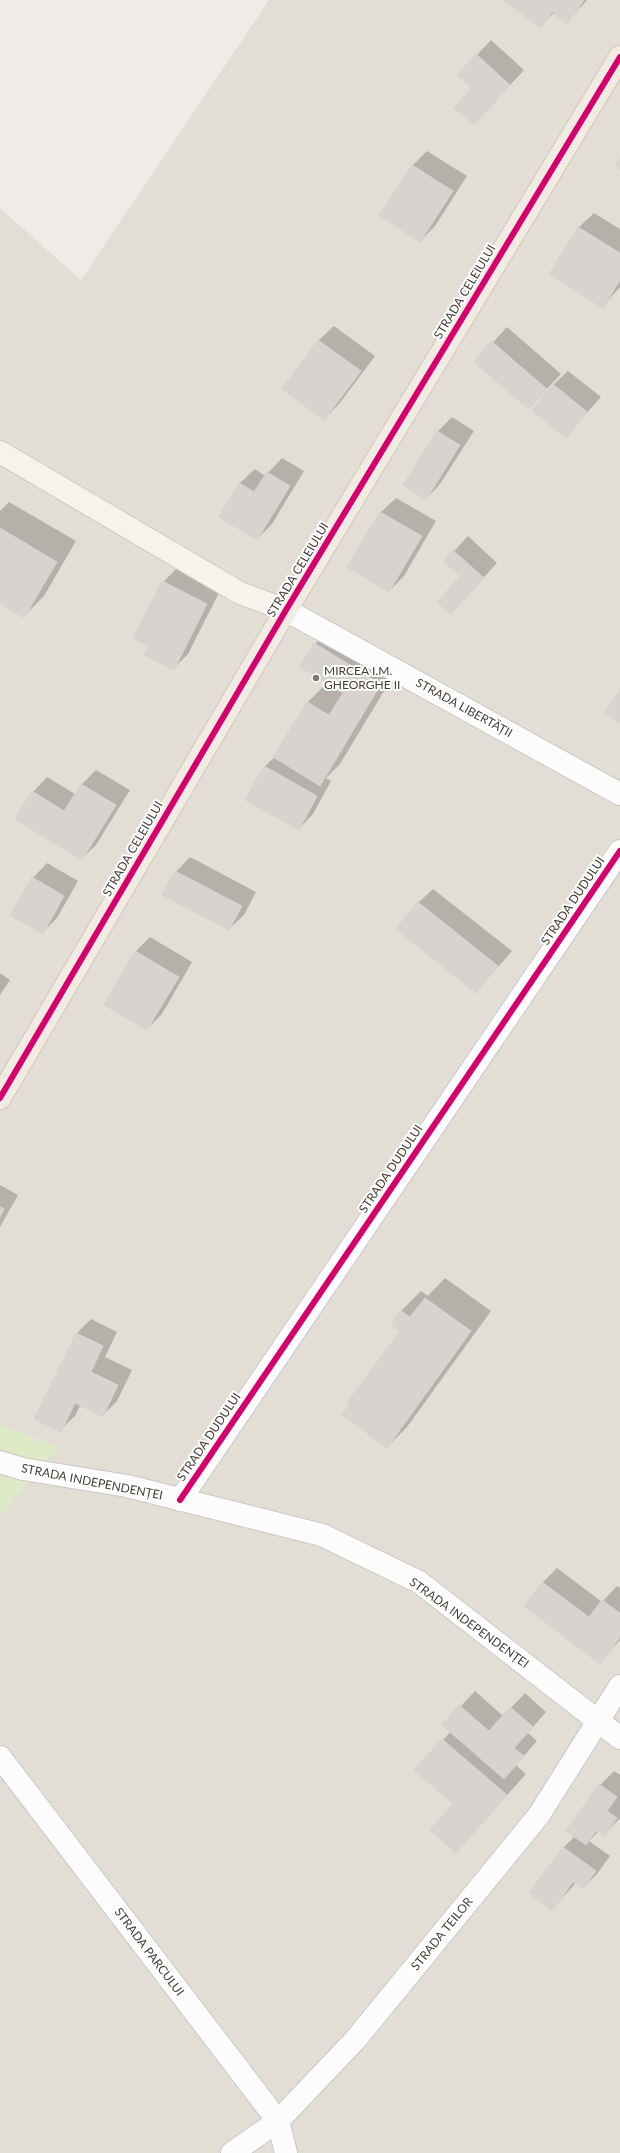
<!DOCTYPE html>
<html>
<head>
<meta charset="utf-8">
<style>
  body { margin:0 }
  canvas { display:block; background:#efece8 }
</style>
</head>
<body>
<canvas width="620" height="2153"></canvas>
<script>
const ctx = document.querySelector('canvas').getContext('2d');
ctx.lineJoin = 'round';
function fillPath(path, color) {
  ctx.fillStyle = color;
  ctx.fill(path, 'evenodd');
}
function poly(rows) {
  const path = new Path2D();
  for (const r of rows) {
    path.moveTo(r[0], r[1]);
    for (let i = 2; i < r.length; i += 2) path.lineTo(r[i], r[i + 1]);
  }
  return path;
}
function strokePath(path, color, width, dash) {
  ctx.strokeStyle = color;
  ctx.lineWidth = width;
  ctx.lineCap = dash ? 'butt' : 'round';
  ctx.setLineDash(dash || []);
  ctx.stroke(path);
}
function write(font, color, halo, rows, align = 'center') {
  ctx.font = font + ' Lato,sans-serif';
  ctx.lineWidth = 4;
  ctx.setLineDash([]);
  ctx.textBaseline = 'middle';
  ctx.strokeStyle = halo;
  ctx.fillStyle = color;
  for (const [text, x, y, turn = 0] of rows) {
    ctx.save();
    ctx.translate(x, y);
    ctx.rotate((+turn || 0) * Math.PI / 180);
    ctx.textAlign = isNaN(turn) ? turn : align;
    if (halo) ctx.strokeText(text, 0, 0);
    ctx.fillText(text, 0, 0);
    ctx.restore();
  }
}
const residential = poly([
  [269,0,620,0,620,2153,0,2153,0,208,81,280]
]);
const green = poly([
  [0,1425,59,1447,0,1516]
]);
const shadow = poly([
  [505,0,587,0,567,22,554,13,540,26],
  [491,40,524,70,488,109,473,88,459,74],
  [427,151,467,176,435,226,420,241,380,215,413,165],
  [594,213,620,229,620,287,603,306,550,274,579,227],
  [334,326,375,356,339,404,324,419,283,389,319,340],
  [507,327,561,374,543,393,475,362],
  [568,371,601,397,566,436,553,385],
  [452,417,474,431,440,484,426,499,437,432],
  [282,458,304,471,272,524,257,539,220,516,240,483,255,469,265,476],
  [396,498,436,521,404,576,389,591,349,567,381,512],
  [9,502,76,541,44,596,24,616,0,602,0,511],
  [468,536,497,563,451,613,462,576,445,561],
  [178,567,221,589,188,654,174,668,150,646,163,582],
  [335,624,401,663,340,764,326,778,331,781,313,814,299,829,264,767,275,757,308,702,328,682,315,644],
  [96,770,130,790,96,845,81,859,33,792,47,777,75,794,82,784],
  [190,857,256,892,244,915,229,929,176,872],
  [47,863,78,881,57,918,43,932,33,878],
  [433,889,512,951,476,992,418,903],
  [150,937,192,962,162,1014,147,1029,136,951],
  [0,973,10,980,0,995],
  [0,1185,18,1195,0,1227],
  [445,1278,491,1311,407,1427,387,1447,401,1330,401,1311,421,1291,428,1296],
  [91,1319,117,1332,105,1357,132,1370,117,1401,103,1415,81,1404,75,1416,60,1430,35,1418,77,1333],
  [557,1568,602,1602,617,1586,620,1588,620,1640,600,1662,525,1606,543,1582],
  [475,1691,503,1716,525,1693,546,1712,528,1733,537,1741,516,1765,526,1774,456,1852,454,1803,416,1770,451,1731,443,1725],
  [614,1771,620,1775,620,1818,604,1835,599,1831,589,1841,610,1856,597,1874,583,1888,576,1883,552,1909,530,1893,564,1847,575,1836,600,1785]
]);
const building = poly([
  [503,0,584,0,567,24,552,12,541,28,503,0],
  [476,54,510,85,474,125,454,108,472,88,457,75,476,54],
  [620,158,620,169,615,166,620,158],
  [412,165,453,191,420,242,379,215,412,165],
  [578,227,620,253,620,280,603,308,549,274,578,227],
  [318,340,361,371,324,420,282,389,318,340],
  [491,341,547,389,529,409,474,362,491,341],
  [553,384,587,412,566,438,532,410,553,384],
  [437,431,460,445,426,500,403,485,437,431],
  [267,472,290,486,257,540,219,517,239,483,254,492,267,472],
  [380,512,422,536,389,592,347,567,380,512],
  [0,528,57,562,24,618,0,603,0,528],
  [453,550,484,578,451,614,437,602,460,576,443,561,453,550],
  [162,581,207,604,174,670,144,655,149,646,133,638,162,581],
  [314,643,381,684,320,786,273,757,307,702,329,715,343,693,300,667,314,643],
  [620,689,620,723,605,713,620,689],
  [264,766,317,796,299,830,245,800,264,766],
  [81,784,116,805,82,860,15,819,32,791,64,811,81,784],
  [175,871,242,906,229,930,162,895,175,871],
  [32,877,64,896,43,934,10,915,32,877],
  [418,902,498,966,476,993,396,929,418,902],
  [135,951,179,977,147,1030,104,1005,135,951],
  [0,1207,4,1209,0,1217,0,1207],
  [425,1298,471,1331,387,1448,342,1415,350,1404,347,1403,400,1331,391,1324,400,1310,410,1317,425,1298],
  [76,1333,103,1346,91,1372,118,1385,103,1417,75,1403,61,1432,34,1419,76,1333],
  [542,1582,589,1617,602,1600,620,1613,620,1637,600,1664,524,1606,542,1582],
  [459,1705,489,1731,510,1707,533,1727,514,1748,524,1756,504,1779,442,1725,459,1705],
  [442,1739,507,1795,456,1853,430,1830,453,1804,414,1770,442,1739],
  [599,1784,617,1797,607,1811,617,1818,604,1836,596,1831,586,1845,566,1831,599,1784],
  [563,1847,596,1871,583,1889,573,1882,552,1911,529,1893,563,1847]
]);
const minor = poly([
  [286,610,620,794],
  [0,1462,23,1469,127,1486,322,1535,419,1582,620,1738],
  [180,1500,620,851],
  [0,1757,278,2121,286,2153],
  [232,2153,278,2121,356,2039,539,1815,620,1686]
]);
const secondary = poly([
  [0,452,240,593,286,610]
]);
const primary = poly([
  [0,1098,286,610,620,57]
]);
const cycleway = poly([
  [0,1098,286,610,620,57],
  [180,1500,620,851]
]);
const markers = [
  [316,678,4,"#807a74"]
];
const streetNames = [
  ["STRADA CELEIULUI",465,292,-59],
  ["STRADA CELEIULUI",298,570,-59],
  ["STRADA LIBERTĂȚII",464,708,29],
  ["STRADA CELEIULUI",133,849,-60],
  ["STRADA DUDULUI",573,901,-56],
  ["STRADA DUDULUI",391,1169,-56],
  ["STRADA DUDULUI",209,1437,-56],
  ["STRADA INDEPENDENȚEI",92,1482,11],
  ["STRADA INDEPENDENȚEI",469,1623,36],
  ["STRADA TEILOR",442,1934,-51],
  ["STRADA PARCULUI",149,1952,53]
];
const poiNames = [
  ["MIRCEA I.M.",324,671],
  ["GHEORGHE II",324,685]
];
fillPath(residential, '#e3ded5');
fillPath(green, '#dee9c8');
fillPath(shadow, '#0003');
fillPath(building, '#d7d3cf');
strokePath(building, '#d7d3ce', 1);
strokePath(minor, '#cbc8c4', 24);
strokePath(secondary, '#cec9bf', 24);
strokePath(primary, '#d1c7b6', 24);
strokePath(minor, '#fdfcfc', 22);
strokePath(secondary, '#f6f3ed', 22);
strokePath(primary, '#f0ebe3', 22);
strokePath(cycleway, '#d6006c', 6);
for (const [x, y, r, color] of markers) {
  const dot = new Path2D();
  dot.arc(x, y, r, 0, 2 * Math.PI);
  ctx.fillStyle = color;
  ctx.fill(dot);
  strokePath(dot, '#fff', 1.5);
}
write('12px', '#443d35', '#fff', streetNames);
write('12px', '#443d35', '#fff', poiNames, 'left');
</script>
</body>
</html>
